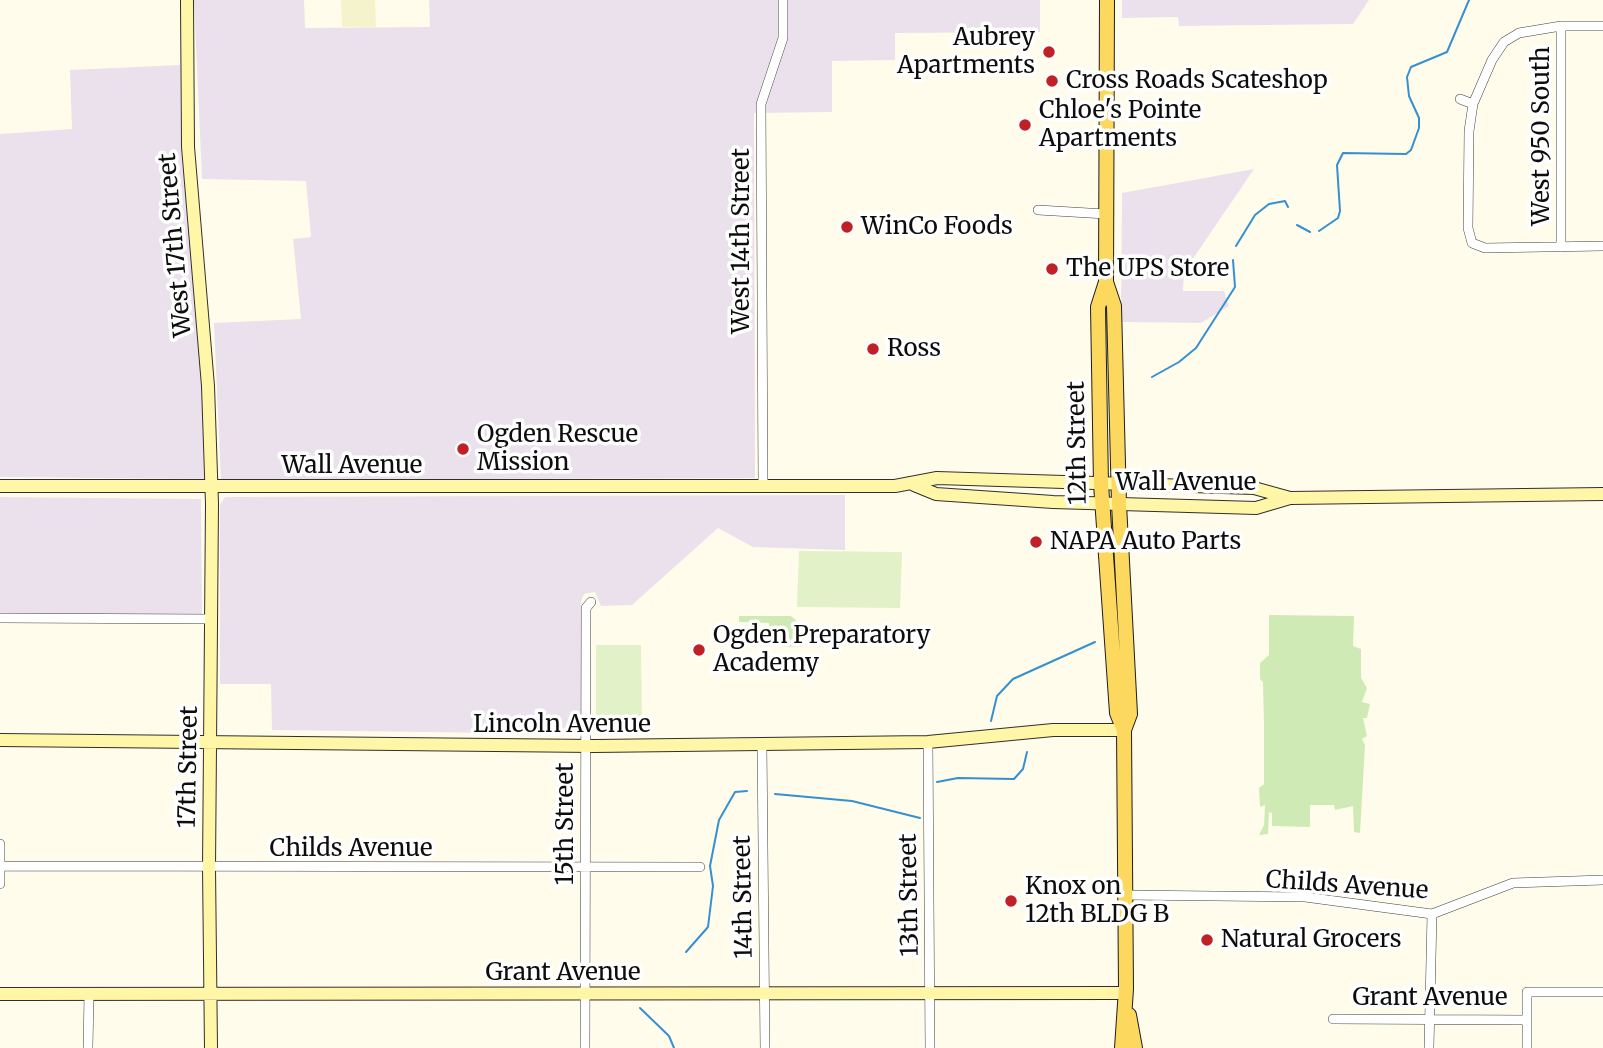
<!DOCTYPE html>
<html>
<head>
<meta charset="utf-8">
<style>
  body { margin:0 }
  canvas { display:block; background:#fffcec }
</style>
</head>
<body>
<canvas width="1603" height="1048"></canvas>
<script>
const ctx = document.querySelector('canvas').getContext('2d');
ctx.lineJoin = 'round';
function fillPath(path, color) {
  ctx.fillStyle = color;
  ctx.fill(path, 'evenodd');
}
function poly(rows) {
  const path = new Path2D();
  for (const r of rows) {
    path.moveTo(r[0], r[1]);
    for (let i = 2; i < r.length; i += 2) path.lineTo(r[i], r[i + 1]);
  }
  return path;
}
function strokePath(path, color, width, dash) {
  ctx.strokeStyle = color;
  ctx.lineWidth = width;
  ctx.lineCap = dash ? 'butt' : 'round';
  ctx.setLineDash(dash || []);
  ctx.stroke(path);
}
function write(font, color, halo, rows, align = 'center') {
  ctx.font = font + ' Merriweather,serif';
  ctx.lineWidth = 7;
  ctx.setLineDash([]);
  ctx.textBaseline = 'middle';
  ctx.strokeStyle = halo;
  ctx.fillStyle = color;
  for (const [text, x, y, turn = 0] of rows) {
    ctx.save();
    ctx.translate(x, y);
    ctx.rotate((+turn || 0) * Math.PI / 180);
    ctx.textAlign = isNaN(turn) ? turn : align;
    if (halo) ctx.strokeText(text, 0, 0);
    ctx.fillText(text, 0, 0);
    ctx.restore();
  }
}
const industrial = poly([
  [194,0,304,0,305,28,430,27,429,0,1040,0,1040,32,895,33,895,60,832,61,832,112,754,113,755,478,221,480,214,323,301,319,293,239,311,237,306,181,202,179],
  [1122,0,1369,0,1353,24,1179,26,1178,17,1122,18],
  [180,65,181,149,202,377,204,479,0,477,0,134,72,129,70,70],
  [1254,169,1184,272,1183,291,1224,291,1229,306,1201,323,1121,322,1122,193],
  [845,495,845,550,753,547,718,528,632,605,601,606,595,592,584,594,581,601,582,722,580,729,574,734,272,730,271,684,220,684,220,505,225,497],
  [0,497,201,499,202,614,0,614]
]);
const farmland = poly([
  [341,0,375,0,376,27,342,27]
]);
const green = poly([
  [1269,615,1354,616,1353,646,1361,649,1361,678,1367,688,1362,702,1370,704,1367,718,1363,718,1367,736,1362,739,1365,745,1360,833,1354,832,1353,806,1335,810,1334,805,1310,805,1310,827,1272,826,1272,813,1269,812,1268,834,1259,835,1264,825,1265,805,1260,807,1259,788,1264,784,1264,725,1263,682,1260,679,1260,663,1269,655],
  [739,616,791,616,800,624,801,647,771,646,769,623,739,622]
]);
const pitch = poly([
  [799,551,902,552,900,608,797,607],
  [596,645,641,645,642,727,596,727]
]);
const stream = poly([
  [1297,225,1310,232],
  [1319,231,1338,218,1340,211,1337,165,1343,153,1406,154,1411,150,1419,128,1419,118,1409,96,1407,77,1411,67,1447,52,1469,0],
  [1236,246,1255,215,1269,204,1285,201,1288,207],
  [1152,377,1179,362,1196,348,1235,287,1233,260],
  [991,721,997,696,1013,679,1095,642],
  [937,782,958,778,1014,779,1023,769,1027,752],
  [775,794,852,801,920,818],
  [686,952,708,927,713,886,710,866,719,820,735,792,747,791],
  [640,1008,669,1036,674,1048]
]);
const street = poly([
  [1603,26,1561,26,1519,33,1504,42,1492,60,1473,104,1469,131,1468,228,1472,243,1485,248,1603,246],
  [1460,99,1473,104],
  [1038,210,1106,214],
  [1561,247,1561,26],
  [763,485,761,104,783,38,783,0],
  [0,618,212,619],
  [928,742,930,1048],
  [762,745,765,1048],
  [0,844,0,884],
  [1,866,700,867],
  [1125,895,1305,897,1432,914,1513,883,1603,880],
  [1333,1019,1527,1020],
  [88,1048,89,994],
  [585,1048,586,608,591,602],
  [1429,1048,1432,914],
  [1527,1048,1527,992,1603,992]
]);
const secondary = poly([
  [187,0,188,147,208,386,212,504,209,868,211,1048],
  [914,485,936,494,1053,502,1256,508,1290,498,1603,494],
  [0,486,895,486,937,478,1254,488,1290,498],
  [0,740,594,746,928,742,1053,730,1124,730],
  [0,994,1126,993]
]);
const primary = poly([
  [1107,0,1106,282,1114,306,1119,504,1130,714,1124,730],
  [1106,282,1098,307,1101,484,1117,713,1124,730,1126,989,1122,1048],
  [1129,1015,1135,1048]
]);
const markers = [
  [1049,52,7,"#c02126"],
  [1052,81,7,"#c02126"],
  [1025,125,7,"#c02126"],
  [847,227,7,"#c02126"],
  [1052,269,7,"#c02126"],
  [873,349,7,"#c02126"],
  [463,449,7,"#c02126"],
  [1036,542,7,"#c02126"],
  [699,650,7,"#c02126"],
  [1011,901,7,"#c02126"],
  [1207,940,7,"#c02126"]
];
const poiNames = [
  ["Aubrey",1035,38,"right"],
  ["Apartments",1035,66,"right"],
  ["Cross Roads Scateshop",1066,81],
  ["Chloe's Pointe",1039,111],
  ["Apartments",1039,139],
  ["WinCo Foods",861,227],
  ["The UPS Store",1066,269],
  ["Ross",887,349],
  ["Ogden Rescue",477,435],
  ["Mission",477,463],
  ["NAPA Auto Parts",1050,542],
  ["Ogden Preparatory",713,636],
  ["Academy",713,664],
  ["Knox on",1025,887],
  ["12th BLDG B",1025,915],
  ["Natural Grocers",1221,940]
];
const streetNames = [
  ["West 950 South",1542,136,-90],
  ["West 14th Street",742,241,-90],
  ["West 17th Street",176,245,-95],
  ["12th Street",1078,443,-91],
  ["Wall Avenue",352,466],
  ["Wall Avenue",1186,483],
  ["Lincoln Avenue",562,725],
  ["17th Street",189,767,-89],
  ["15th Street",566,824,-90],
  ["Childs Avenue",351,849],
  ["Childs Avenue",1347,886,4],
  ["13th Street",910,895,-91],
  ["14th Street",744,897,-91],
  ["Grant Avenue",563,973],
  ["Grant Avenue",1430,998]
];
fillPath(industrial, '#ebe1ec');
fillPath(farmland, '#f5f3cc');
fillPath(green, '#d0eab5');
fillPath(pitch, '#e2f1c7');
strokePath(stream, '#3590d1', 2);
strokePath(street, '#404040', 10);
strokePath(secondary, '#2f2f2f', 14);
strokePath(primary, '#1e1e1e', 16);
strokePath(street, '#fff', 9);
strokePath(secondary, '#fff7a7', 12);
strokePath(primary, '#fcd85f', 14);
for (const [x, y, r, color] of markers) {
  const dot = new Path2D();
  dot.arc(x, y, r, 0, 2 * Math.PI);
  ctx.fillStyle = color;
  ctx.fill(dot);
  strokePath(dot, '#fff', 2.5);
}
write('24px', '#0d0d0d', '#fff', poiNames, 'left');
write('24px', '#0d0d0d', '#fff', streetNames);
</script>
</body>
</html>
